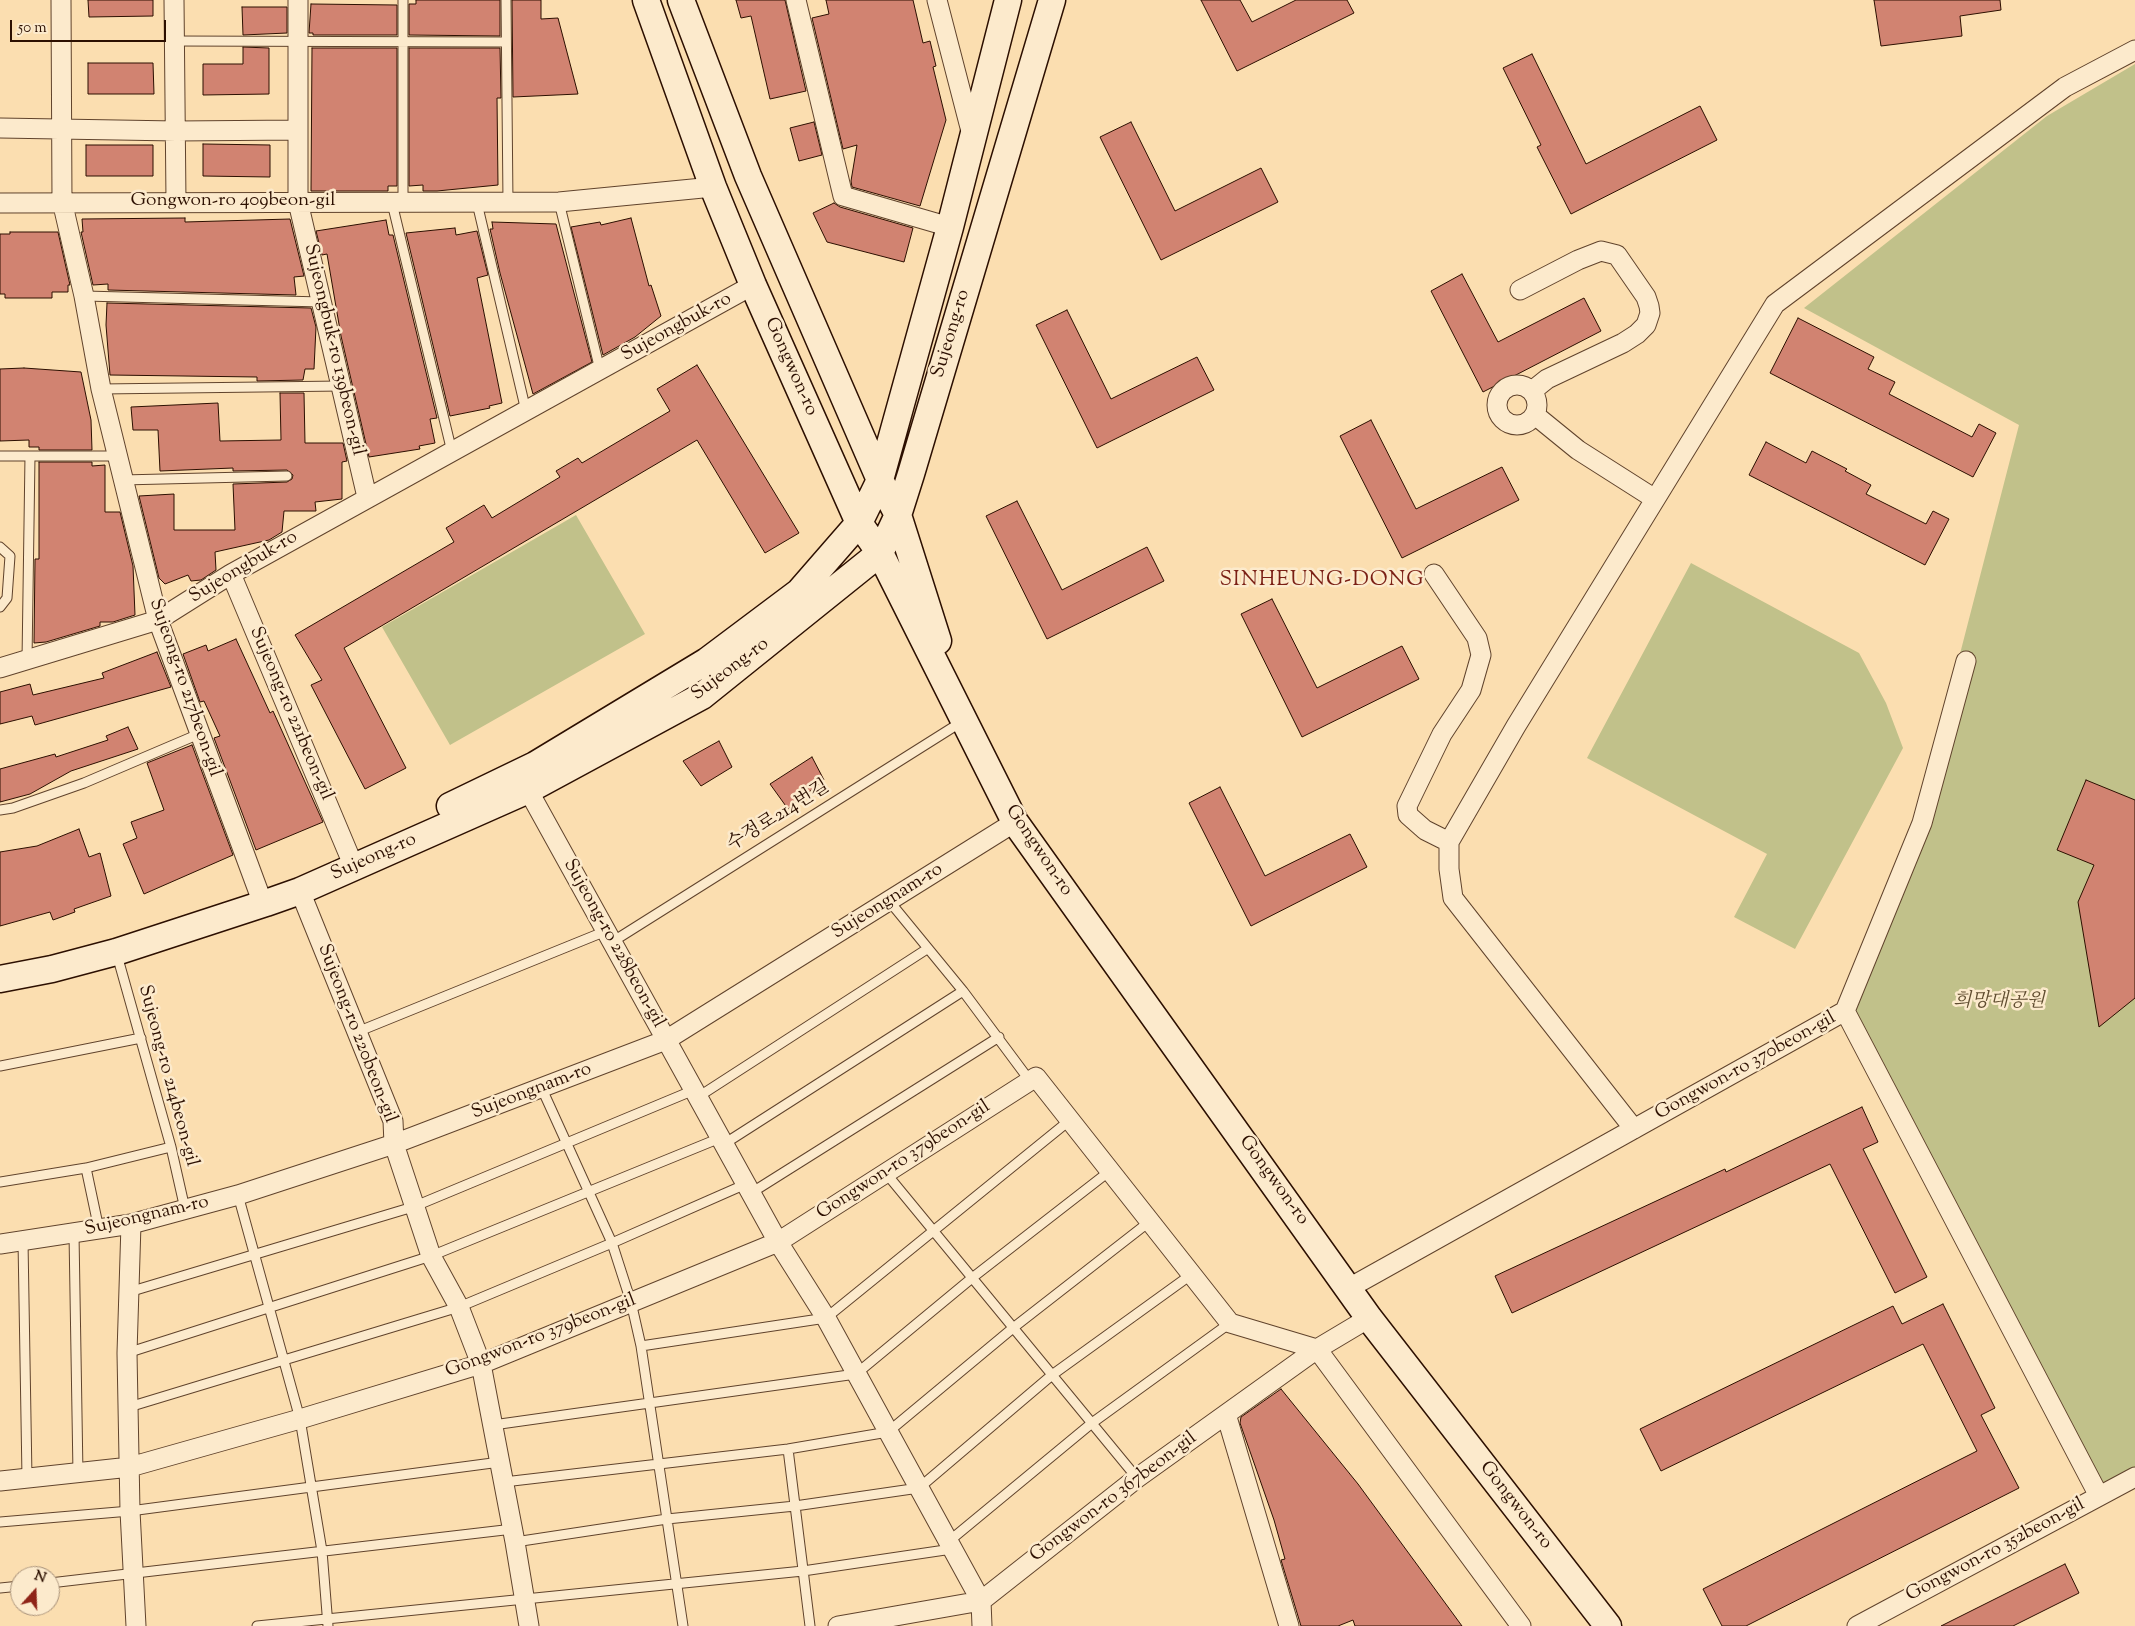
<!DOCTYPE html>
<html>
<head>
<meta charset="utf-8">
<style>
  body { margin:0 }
  #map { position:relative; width:2135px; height:1626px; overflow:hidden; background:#fbdeb0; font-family:"Sorts Mill Goudy",serif }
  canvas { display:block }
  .north { position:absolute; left:10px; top:1566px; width:50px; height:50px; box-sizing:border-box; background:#fceacc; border:1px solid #a9927a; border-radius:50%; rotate:20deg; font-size:14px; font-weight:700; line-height:20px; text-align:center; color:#2c0f00 }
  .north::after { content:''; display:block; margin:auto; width:18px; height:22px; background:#8f2418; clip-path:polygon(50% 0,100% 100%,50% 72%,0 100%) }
  .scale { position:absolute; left:10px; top:20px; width:156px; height:22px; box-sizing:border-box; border:2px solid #2c0f00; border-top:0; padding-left:6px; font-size:15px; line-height:18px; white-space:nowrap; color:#2c0f00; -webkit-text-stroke:4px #fceacc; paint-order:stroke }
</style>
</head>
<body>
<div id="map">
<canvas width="2135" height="1626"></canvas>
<div class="north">N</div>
<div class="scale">50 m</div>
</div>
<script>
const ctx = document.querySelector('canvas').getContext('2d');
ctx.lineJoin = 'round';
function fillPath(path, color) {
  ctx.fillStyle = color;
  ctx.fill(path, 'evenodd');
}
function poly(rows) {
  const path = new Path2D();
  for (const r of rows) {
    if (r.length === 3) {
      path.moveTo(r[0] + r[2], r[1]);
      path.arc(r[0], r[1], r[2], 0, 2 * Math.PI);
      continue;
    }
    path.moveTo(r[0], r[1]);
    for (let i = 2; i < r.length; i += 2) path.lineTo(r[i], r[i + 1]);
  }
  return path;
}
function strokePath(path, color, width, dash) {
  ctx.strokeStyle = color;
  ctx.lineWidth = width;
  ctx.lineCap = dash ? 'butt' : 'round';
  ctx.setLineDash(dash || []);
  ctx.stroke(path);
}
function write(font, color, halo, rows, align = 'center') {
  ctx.font = font + ' "Sorts Mill Goudy","Noto Serif KR",serif';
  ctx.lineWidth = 5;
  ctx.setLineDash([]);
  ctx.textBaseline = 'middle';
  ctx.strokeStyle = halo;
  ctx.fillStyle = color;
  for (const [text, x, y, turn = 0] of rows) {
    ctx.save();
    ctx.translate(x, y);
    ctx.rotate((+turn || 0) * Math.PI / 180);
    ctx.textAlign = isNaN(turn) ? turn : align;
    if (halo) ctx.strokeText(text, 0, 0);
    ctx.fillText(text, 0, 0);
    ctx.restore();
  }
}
const green = poly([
  [2135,64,2135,1471,2101,1488,1851,1017,1920,809,2019,425,1804,308,2047,116],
  [576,515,645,634,450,745,382,627],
  [1691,563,1859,653,1886,703,1903,748,1795,949,1734,917,1767,854,1587,758]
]);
const building = poly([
  [88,0,153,0,153,16,89,17,88,0],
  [416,0,500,0,500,36,409,35,409,4,416,4,416,0],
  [512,0,541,0,541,19,558,18,578,94,513,97,512,0],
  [736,0,785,0,806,91,770,99,751,16,741,18,736,0],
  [826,0,913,0,923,43,930,41,936,66,933,67,946,120,920,206,852,187,851,181,857,145,843,149,812,18,829,14,826,0],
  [1201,0,1240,0,1252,22,1296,0,1347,0,1354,13,1237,71,1201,0],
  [1874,0,2000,0,2001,10,1960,16,1962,36,1881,46,1874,0],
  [311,4,397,5,397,35,313,35,313,33,309,33,311,4],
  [242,7,287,7,287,33,243,35,242,7],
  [243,47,269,48,269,94,203,95,203,64,243,64,243,47],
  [312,48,397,48,397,186,388,186,388,191,311,191,312,48],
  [409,48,500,48,501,98,497,98,498,185,437,191,423,191,423,185,409,186,409,48],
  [1532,54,1586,164,1700,106,1717,140,1571,214,1537,147,1541,145,1503,68,1532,54],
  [88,63,153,63,154,94,88,94,88,63],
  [814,122,822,155,799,161,790,128,814,122],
  [1131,122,1175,211,1261,168,1278,202,1161,260,1100,137,1131,122],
  [203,144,270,145,270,177,203,176,203,144],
  [86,145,153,145,153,176,86,176,86,145],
  [834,203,840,207,913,228,904,262,827,242,813,213,834,203],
  [185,218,185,222,290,219,304,276,294,277,296,295,108,290,108,284,93,285,81,232,83,232,82,219,185,218],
  [631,218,649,286,651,285,661,316,635,337,603,355,571,227,600,222,601,225,631,218],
  [386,220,389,235,393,235,437,418,430,419,435,443,419,446,420,449,369,457,341,336,327,254,322,255,316,231,386,220],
  [492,222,556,224,592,362,533,394,500,273,490,229,493,229,492,222],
  [455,228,456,235,477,231,488,275,477,278,502,403,489,406,490,408,450,416,406,233,455,228],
  [10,232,58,232,70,285,68,285,68,292,52,292,52,298,5,298,5,294,0,294,0,234,10,234,10,232],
  [1462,274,1498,342,1584,298,1601,331,1483,392,1431,291,1462,274],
  [107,303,311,308,316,327,314,369,305,369,303,380,257,381,257,377,110,375,106,325,107,303],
  [1067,310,1111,399,1197,357,1214,390,1097,448,1036,325,1067,310],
  [1798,318,1874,357,1868,369,1895,382,1889,394,1972,437,1979,424,1996,433,1973,477,1770,373,1798,318],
  [697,365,799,533,765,553,697,440,344,648,406,768,365,789,311,685,322,680,295,635,454,542,446,528,484,505,492,518,560,477,556,471,578,458,582,463,670,411,657,389,697,365],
  [24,368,81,372,91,420,92,450,39,450,39,447,29,447,29,440,0,441,0,369,24,368],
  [280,393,304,393,305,443,343,443,347,461,342,462,342,499,315,502,316,511,284,511,282,532,269,540,215,552,216,570,201,580,191,581,188,575,165,584,159,578,139,496,174,494,174,530,235,530,233,484,287,482,292,479,293,475,287,470,233,471,233,468,160,471,158,430,133,430,131,407,218,403,220,441,281,440,280,393],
  [1371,420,1416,509,1502,467,1519,500,1402,558,1340,436,1371,420],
  [1766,442,1806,463,1812,451,1847,469,1845,471,1871,485,1866,494,1926,524,1933,511,1949,519,1925,565,1749,475,1766,442],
  [39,462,92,462,92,466,105,465,105,512,120,512,133,566,135,615,113,622,100,622,100,626,46,642,34,643,35,559,39,559,39,462],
  [1017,501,1062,590,1147,547,1164,581,1047,639,986,516,1017,501],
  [1272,599,1317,688,1402,646,1419,679,1302,737,1241,614,1272,599],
  [236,639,270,713,273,711,323,822,256,850,214,738,220,736,204,701,200,702,183,654,206,645,208,651,236,639],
  [157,652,171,687,35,725,32,716,0,724,0,692,30,684,33,695,104,678,102,673,157,652],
  [128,727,138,749,71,771,30,794,0,802,0,769,55,754,56,757,108,740,106,736,128,727],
  [719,741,732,767,701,786,683,761,719,741],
  [192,745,233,855,144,894,123,844,137,838,131,822,164,810,147,763,192,745],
  [812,757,824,780,788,809,770,784,812,757],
  [2086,780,2135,800,2135,998,2099,1027,2078,902,2094,865,2057,850,2086,780],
  [1220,787,1265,876,1350,834,1367,867,1251,926,1189,803,1220,787],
  [79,829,89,857,100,853,111,896,74,909,75,912,53,920,50,912,0,926,0,852,37,846,79,829],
  [1862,1107,1878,1142,1863,1149,1927,1277,1895,1293,1830,1164,1512,1313,1495,1276,1725,1169,1726,1172,1862,1107],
  [1943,1304,1995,1408,1981,1415,2019,1488,1746,1626,1722,1626,1703,1589,1977,1451,1923,1344,1661,1471,1640,1429,1893,1306,1902,1324,1943,1304],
  [1281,1389,1358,1484,1462,1626,1355,1626,1353,1620,1338,1626,1301,1626,1281,1560,1285,1559,1274,1520,1240,1423,1241,1417,1281,1389],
  [2065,1564,2079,1593,2013,1626,1941,1626,2065,1564]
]);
const lane = poly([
  [506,0,508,202],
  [174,41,506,42],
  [559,202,600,370],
  [392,203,452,452],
  [403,203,403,0],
  [477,203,526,411],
  [84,296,322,302],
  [101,389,342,386],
  [0,456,116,456],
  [122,480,287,476],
  [0,547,10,556,7,598,0,607],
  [27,660,30,456],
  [0,810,13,808,84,783,199,734],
  [890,902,963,991,1030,1081],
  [612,942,963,721],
  [117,955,171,1147,185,1209],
  [357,1032,606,931],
  [0,1066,141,1038],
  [542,1089,612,1243,631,1302,641,1346,683,1626],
  [698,1097,927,949],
  [724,1144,963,991],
  [86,1168,97,1220,95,1230],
  [885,1172,1137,1478],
  [0,1182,86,1168,171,1147],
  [751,1193,999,1037],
  [238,1195,300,1419,322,1551,328,1626],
  [74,1234,78,1474],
  [23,1241,27,1478],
  [129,1292,413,1207,694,1090],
  [641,1346,826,1318,1070,1120],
  [127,1353,431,1256,720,1138],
  [129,1407,459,1307,612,1243,746,1184],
  [493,1425,856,1374,972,1278,1111,1170],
  [788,1449,810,1626],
  [504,1482,788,1449,888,1432,1013,1328,1149,1222],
  [0,1522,130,1511,500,1462],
  [515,1542,667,1519,795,1506,919,1488,1052,1375,1192,1274],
  [948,1542,1092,1423,1230,1323],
  [50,1583,513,1529],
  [0,1588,20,1586],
  [257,1626,803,1571,952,1549]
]);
const street = poly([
  [61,0,62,201,84,296,101,389,158,620,259,893],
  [174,0,176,201],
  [298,0,298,202,367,497],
  [796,0,843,196,950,227],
  [937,0,972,135],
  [0,128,176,131,298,130],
  [0,203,559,202,713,187],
  [1520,290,1578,260,1601,251,1617,255,1646,297,1649,306,1650,313,1646,325,1637,334,1623,343,1547,379,1532,391],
  [1517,405,20],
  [1535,415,1578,450,1655,499],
  [231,574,349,855],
  [1434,574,1477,638,1481,655,1471,690,1442,734,1407,806,1408,815,1425,830,1449,842],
  [0,668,158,620,231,574,753,285],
  [528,790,778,1242,826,1318,981,1601,982,1626],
  [300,891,393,1121,394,1144,431,1256,459,1307,481,1364,515,1542,529,1626],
  [1845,1011,2099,1496],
  [1634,1129,1453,898,1449,869,1449,842,1516,726,1775,304,2065,87,2135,50],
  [131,1224,127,1353,130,1511,136,1626],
  [0,1244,131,1224,238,1195,394,1144,666,1040,1015,822],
  [1349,1288,1845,1011,1922,823,1966,661],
  [1226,1414,1289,1626],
  [0,1481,130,1467,300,1419,481,1364,778,1242,1036,1077,1230,1323,1317,1349,1521,1626],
  [838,1626,981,1601,1137,1478,1317,1349,1369,1318],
  [1857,1626,2135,1477]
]);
const secondary = poly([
  [646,0,713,187,753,285,859,523,880,553,1015,822,1369,1318,1608,1626],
  [681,0,748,176,880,480,898,515,938,641],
  [450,806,535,765,707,661,799,592,859,523,880,480,950,227,1008,0],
  [0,979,52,969,116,952,266,903,300,891,528,790,702,696,880,553,898,515,911,474,1052,0]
]);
const streetNames = [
  ["Gongwon-ro 409beon-gil",233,202],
  ["Sujeongbuk-ro",677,328,-29],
  ["Sujeong-ro",952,334,-73],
  ["Sujeongbuk-ro 139beon-gil",333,350,77],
  ["Gongwon-ro",790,367,66],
  ["Sujeongbuk-ro",244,568,-31],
  ["Sujeong-ro",731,670,-37],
  ["Sujeong-ro 217beon-gil",184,688,71],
  ["Sujeong-ro 221beon-gil",290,714,67],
  ["수정로214번길",779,817,-32],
  ["Gongwon-ro",1038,851,56],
  ["Sujeong-ro",374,858,-24],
  ["Sujeongnam-ro",888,902,-32],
  ["Sujeong-ro 228beon-gil",613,944,61],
  ["Sujeong-ro 220beon-gil",356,1034,69],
  ["Gongwon-ro 370beon-gil",1746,1067,-29],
  ["Sujeong-ro 214beon-gil",167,1076,75],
  ["Sujeongnam-ro",532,1092,-21],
  ["Gongwon-ro 379beon-gil",904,1161,-33],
  ["Gongwon-ro",1273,1181,54],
  ["Sujeongnam-ro",147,1217,-13],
  ["Gongwon-ro 379beon-gil",541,1337,-21],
  ["Gongwon-ro 367beon-gil",1114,1498,-37],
  ["Gongwon-ro",1515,1506,52],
  ["Gongwon-ro 352beon-gil",1996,1551,-28]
];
const parkNames = [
  ["희망대공원",1999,1003]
];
const quarterNames = [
  ["SINHEUNG-DONG",1322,581]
];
fillPath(green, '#c1c18a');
fillPath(building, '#d18371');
strokePath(building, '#2c0f00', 1);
strokePath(lane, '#60432c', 11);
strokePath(street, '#60432c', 21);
strokePath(secondary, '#2c0f00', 29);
strokePath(lane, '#fceacc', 9);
strokePath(street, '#fceacc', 19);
strokePath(secondary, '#fceacc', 26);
write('19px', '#2c0f00', '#fceacc', streetNames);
write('italic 19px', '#604d30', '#fceacc', parkNames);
ctx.letterSpacing = '1px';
write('21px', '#7a1f14', '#fceacc', quarterNames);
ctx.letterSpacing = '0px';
</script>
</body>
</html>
